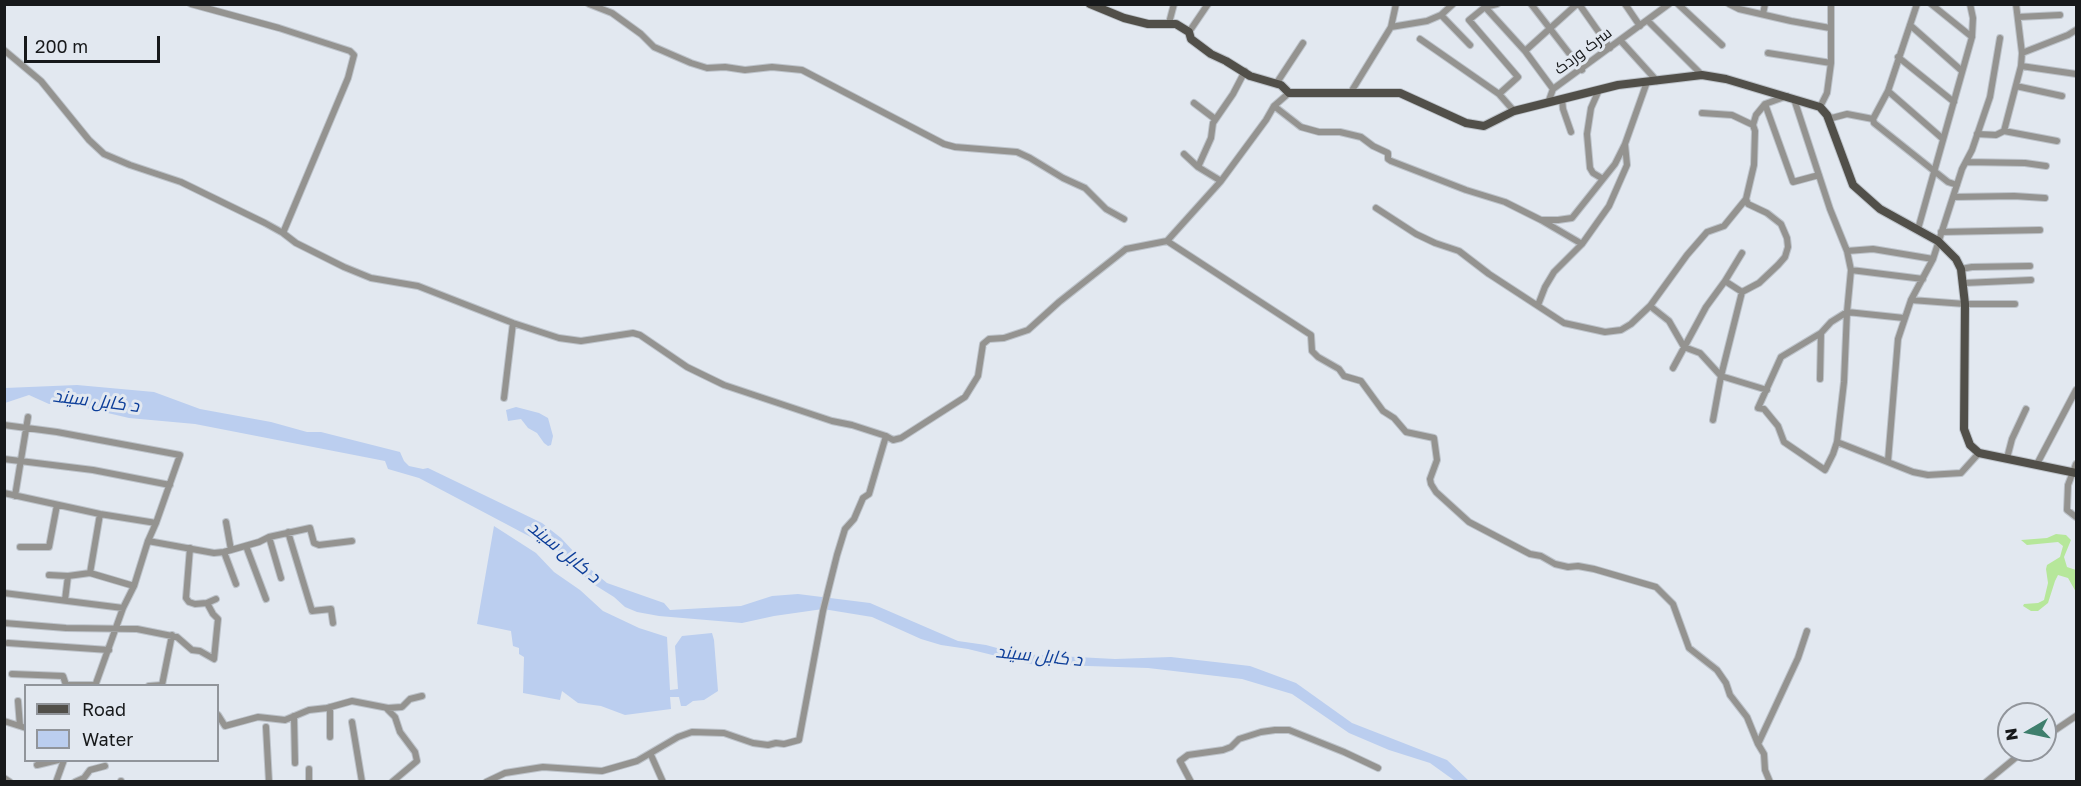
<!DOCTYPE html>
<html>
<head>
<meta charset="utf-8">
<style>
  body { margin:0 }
  #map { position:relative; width:2081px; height:786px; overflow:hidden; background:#e2e8f0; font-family:"Golos Text",sans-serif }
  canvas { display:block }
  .frame { position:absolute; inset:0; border:6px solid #17191b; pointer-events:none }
  .legend { position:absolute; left:24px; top:684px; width:195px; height:78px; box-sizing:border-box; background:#e2e8f0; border:2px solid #91959b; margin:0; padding:8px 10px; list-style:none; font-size:18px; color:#17191b }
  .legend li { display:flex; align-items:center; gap:12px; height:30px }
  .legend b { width:30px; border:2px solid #91959b }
  .north { position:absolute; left:1997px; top:702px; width:60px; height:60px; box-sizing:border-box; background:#e2e8f0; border:2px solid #91959b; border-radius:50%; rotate:261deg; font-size:16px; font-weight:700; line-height:24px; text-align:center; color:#17191b }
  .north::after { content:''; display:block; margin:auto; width:21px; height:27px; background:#3f7f6d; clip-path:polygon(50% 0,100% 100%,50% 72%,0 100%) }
  .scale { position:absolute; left:24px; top:36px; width:136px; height:27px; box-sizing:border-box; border:3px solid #17191b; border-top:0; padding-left:8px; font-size:18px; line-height:21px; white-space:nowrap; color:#17191b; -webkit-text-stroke:4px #e2e8f0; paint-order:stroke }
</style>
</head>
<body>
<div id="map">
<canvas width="2081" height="786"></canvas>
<div class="frame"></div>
<ul class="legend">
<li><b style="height:8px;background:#514f49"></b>Road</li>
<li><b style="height:16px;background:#bbceef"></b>Water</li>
</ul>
<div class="north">N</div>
<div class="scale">200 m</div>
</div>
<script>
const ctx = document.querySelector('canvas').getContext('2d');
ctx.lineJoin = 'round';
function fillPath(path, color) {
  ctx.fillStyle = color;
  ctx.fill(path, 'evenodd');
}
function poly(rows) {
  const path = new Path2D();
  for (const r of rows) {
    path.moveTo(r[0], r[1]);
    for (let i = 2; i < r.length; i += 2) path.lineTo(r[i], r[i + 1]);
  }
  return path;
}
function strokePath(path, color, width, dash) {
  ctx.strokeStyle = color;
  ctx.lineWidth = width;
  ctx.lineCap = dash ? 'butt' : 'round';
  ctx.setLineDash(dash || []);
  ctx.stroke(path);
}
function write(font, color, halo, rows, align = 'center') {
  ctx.font = font + ' "Golos Text",Cairo,sans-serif';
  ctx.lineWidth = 6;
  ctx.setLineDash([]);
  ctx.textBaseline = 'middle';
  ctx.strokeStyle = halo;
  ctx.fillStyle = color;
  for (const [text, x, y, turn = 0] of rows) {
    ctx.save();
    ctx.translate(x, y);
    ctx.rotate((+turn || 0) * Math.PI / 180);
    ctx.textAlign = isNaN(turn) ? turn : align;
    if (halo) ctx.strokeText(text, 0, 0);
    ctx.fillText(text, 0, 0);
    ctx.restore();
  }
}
const green = poly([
  [2056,534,2066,535,2071,540,2064,557,2067,567,2076,570,2076,592,2068,578,2058,575,2055,581,2048,603,2038,611,2031,611,2023,606,2024,604,2038,603,2044,600,2048,583,2046,569,2047,565,2060,557,2063,546,2058,542,2027,545,2021,540,2047,538]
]);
const water = poly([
  [77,385,154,392,200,409,271,422,307,432,321,432,400,452,404,461,409,466,423,469,428,468,542,523,561,538,589,568,607,583,664,603,670,610,741,606,772,596,798,594,870,603,958,641,986,645,1019,654,1115,659,1171,657,1250,666,1296,683,1352,723,1447,760,1469,781,1455,781,1430,763,1389,750,1349,733,1292,694,1242,679,1148,668,1029,664,968,649,941,645,921,639,872,617,823,609,774,616,742,623,659,616,637,612,625,607,614,597,590,582,561,553,549,544,542,543,419,478,388,469,385,461,195,424,129,418,65,403,49,404,29,395,5,403,5,388],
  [516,407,539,413,548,418,553,436,551,445,548,446,544,443,537,433,528,428,521,419,508,421,506,410],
  [494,526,536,553,554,572,580,590,603,611,639,628,667,637,670,690,678,689,675,646,682,636,712,633,714,640,718,691,704,700,693,701,686,706,681,706,679,697,670,697,671,709,625,715,601,706,578,703,562,691,560,700,523,693,524,657,519,654,519,648,513,646,511,631,477,624]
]);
const minor = poly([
  [191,4,279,28,350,51,354,55,348,78,283,233],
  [589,4,612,13,641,34,654,47,691,63,707,68,725,67,745,70,772,67,802,70,944,144,955,147,1017,152,1030,158,1063,178,1085,188,1106,209,1124,219],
  [1497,4,1485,7,1469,20,1518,77,1499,94],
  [1531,4,1582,70],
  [1579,4,1610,48],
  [1625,4,1640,26],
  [1678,4,1722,45],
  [1729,4,1739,9,1791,21,1830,28],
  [1917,4,1888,91,1873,119,1874,123,1948,182,1957,185],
  [1931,4,1972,37],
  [1485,7,1525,51,1553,89],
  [1763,14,1765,4],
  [1441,15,1470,45],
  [2018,17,2060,15],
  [1648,21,1702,75],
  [1169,23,1174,4],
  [1910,25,1962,71],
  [1391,27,1396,4],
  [1189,32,1208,4],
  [1420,39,1499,94,1514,111],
  [1620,40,1657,81],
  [4,50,41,81,89,140,104,154,130,165,181,182,265,223,283,233,296,243,344,267,371,278,418,286,513,323,559,338,581,341,633,333,640,335,687,367,724,385,832,421,852,425,886,436,893,440,901,438,965,397,978,376,983,344,989,339,1004,338,1028,330,1059,302,1126,249,1167,241,1221,181,1266,120,1274,106,1289,93],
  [1525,51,1577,4],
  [1768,53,1831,63],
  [2022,53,2068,35,2076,30],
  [1898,57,1954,102],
  [2021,66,2076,74],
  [1276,84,1303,43],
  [2016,86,2062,96],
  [1599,90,1591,108,1587,134,1590,168,1593,173,1603,179],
  [1888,91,1943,139],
  [1351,92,1391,27,1427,21,1441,15,1453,4],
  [1562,99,1563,109,1571,132],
  [1794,99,1830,209,1847,251,1851,270,1847,312,1844,382,1837,442,1833,454,1825,470,1784,442,1778,426,1764,409,1758,408,1781,357,1821,333,1831,322,1847,312,1904,318],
  [1194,103,1215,119],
  [1548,103,1553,89,1669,4],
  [1765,104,1793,182,1819,175],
  [1274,106,1301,127,1319,132,1340,132,1361,137,1373,146,1388,153,1388,159,1391,161,1466,190,1505,202,1541,220,1582,244],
  [1820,107,1827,93,1831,63,1831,4],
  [1702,113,1732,115,1753,125],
  [1827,115,1832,118,1847,114,1873,119],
  [2004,131,2057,141],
  [1977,134,1996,135,2004,131,2021,66,2022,53,2016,4],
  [1184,154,1198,167,1221,181],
  [1966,162,2025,163,2046,166],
  [1198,167,1211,138,1213,123,1233,94,1245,71],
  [1953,197,2014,196,2045,198],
  [1376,208,1416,234,1435,243,1459,251,1489,274,1564,323,1605,332,1621,330,1631,324,1650,306,1687,255,1707,232,1724,226,1746,199],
  [1542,220,1558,220,1572,218,1615,164,1625,144],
  [1918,229,1972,37,1973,18,1970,4],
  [1941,232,2040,230],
  [1167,241,1311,335,1312,351,1318,357,1339,369,1344,376,1361,381,1383,411,1394,418,1406,432,1434,438,1437,460,1430,479,1431,484,1436,492,1469,522,1530,554,1541,556,1555,564,1568,567,1578,566,1594,569,1656,587,1673,604,1689,648,1717,670,1726,683,1730,695,1747,717,1758,744],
  [1847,251,1873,249,1933,259],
  [1742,253,1725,281,1742,292,1759,283,1778,265,1785,257,1788,247,1787,238,1781,224,1767,213,1748,204,1746,199,1754,165,1755,131,1753,125,1756,115,1765,104,1787,96],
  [1961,269,1972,267,2030,266],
  [1851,270,1923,279],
  [1964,283,2031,280],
  [1911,300,1965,304,2015,304],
  [1538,305,1545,287,1554,272,1582,244,1609,206,1627,165,1625,144,1647,82],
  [1650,306,1669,321,1684,347,1700,353,1721,376,1767,390],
  [1673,368,1706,307,1725,281],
  [1820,379,1821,333],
  [504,398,513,323],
  [1713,420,1721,376,1742,292],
  [4,425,57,432,180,455,156,523,148,541,134,586,123,608,95,686],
  [1837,442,1913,472,1928,475,1961,473,1979,453],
  [2007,458,2012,439,2026,409],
  [4,459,93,470,170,485],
  [1888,461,1898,339,1911,300,1933,259,1962,169,1972,150,1990,97,2000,38],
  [2037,464,2076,390],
  [2076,464,2068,485,2067,510,2076,517],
  [4,493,100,514,156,523],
  [15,496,28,417],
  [226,522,231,550],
  [288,532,312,611,331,609,333,623],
  [269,537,281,578],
  [148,541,214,553,224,552,259,542,269,537,310,528,314,543,319,545,352,541],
  [246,546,266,599],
  [20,547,49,547,57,505],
  [190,548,186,598,189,602,195,604,207,603,216,599],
  [224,552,236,584],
  [90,573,100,514],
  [49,575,68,576,90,573,134,586],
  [4,593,123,608],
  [65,600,68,576],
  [4,623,66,628,137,629,177,637,192,650,200,651,214,659,218,619,213,614,207,603],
  [8,643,109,650],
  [12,674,63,676,66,685,95,685],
  [149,686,162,685,172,635],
  [18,701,20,726],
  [386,708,395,717,400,732,415,752,417,761,392,782],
  [218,715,225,726,258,717,285,720,309,710,327,708,352,701,388,708,402,707,410,699,422,696],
  [294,716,295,763],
  [4,721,26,728],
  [352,722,362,782],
  [266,727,269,782],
  [330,737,330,707],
  [2045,737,2076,716],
  [651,755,663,782],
  [37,765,58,760],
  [309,769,309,782],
  [4,778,10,782],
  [56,782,64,760],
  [75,782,84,778,90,770,105,766],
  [121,782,121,781],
  [486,782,505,773,543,767,602,771,637,761,678,737,692,732,724,733,753,743,768,745,776,743,784,744,799,740,823,611,837,555,845,529,854,519,863,498,869,494,886,436],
  [1191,782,1180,761,1188,755,1223,750,1231,747,1239,739,1261,732,1275,730,1289,730,1344,752,1378,768],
  [1770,782,1765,770,1764,754,1758,744,1798,658,1807,631],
  [1986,782,2025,750]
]);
const major = poly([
  [1090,4,1124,18,1148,24,1176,24,1189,32,1191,39,1211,54,1226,61,1250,76,1281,85,1289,93,1400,93,1466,123,1484,126,1514,111,1618,85,1702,75,1726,79,1820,107,1827,115,1853,185,1880,209,1938,241,1956,259,1961,269,1965,304,1964,429,1970,445,1979,453,2076,473]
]);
const streetNames = [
  ["سرک وردک",1583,51,-37]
];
const waterNames = [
  ["د کابل سيند",96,401,7],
  ["د کابل سيند",564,552,39],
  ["د کابل سيند",1039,656,6]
];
fillPath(green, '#b6e79a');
fillPath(water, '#bbceef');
strokePath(minor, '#bdc3ca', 8);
strokePath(major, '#bdc3ca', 10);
strokePath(minor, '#949390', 6);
strokePath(major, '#514f49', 8);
write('16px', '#17191b', '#e2e8f0', streetNames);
write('italic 18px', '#0d3e99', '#e2e8f0', waterNames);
</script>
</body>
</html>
